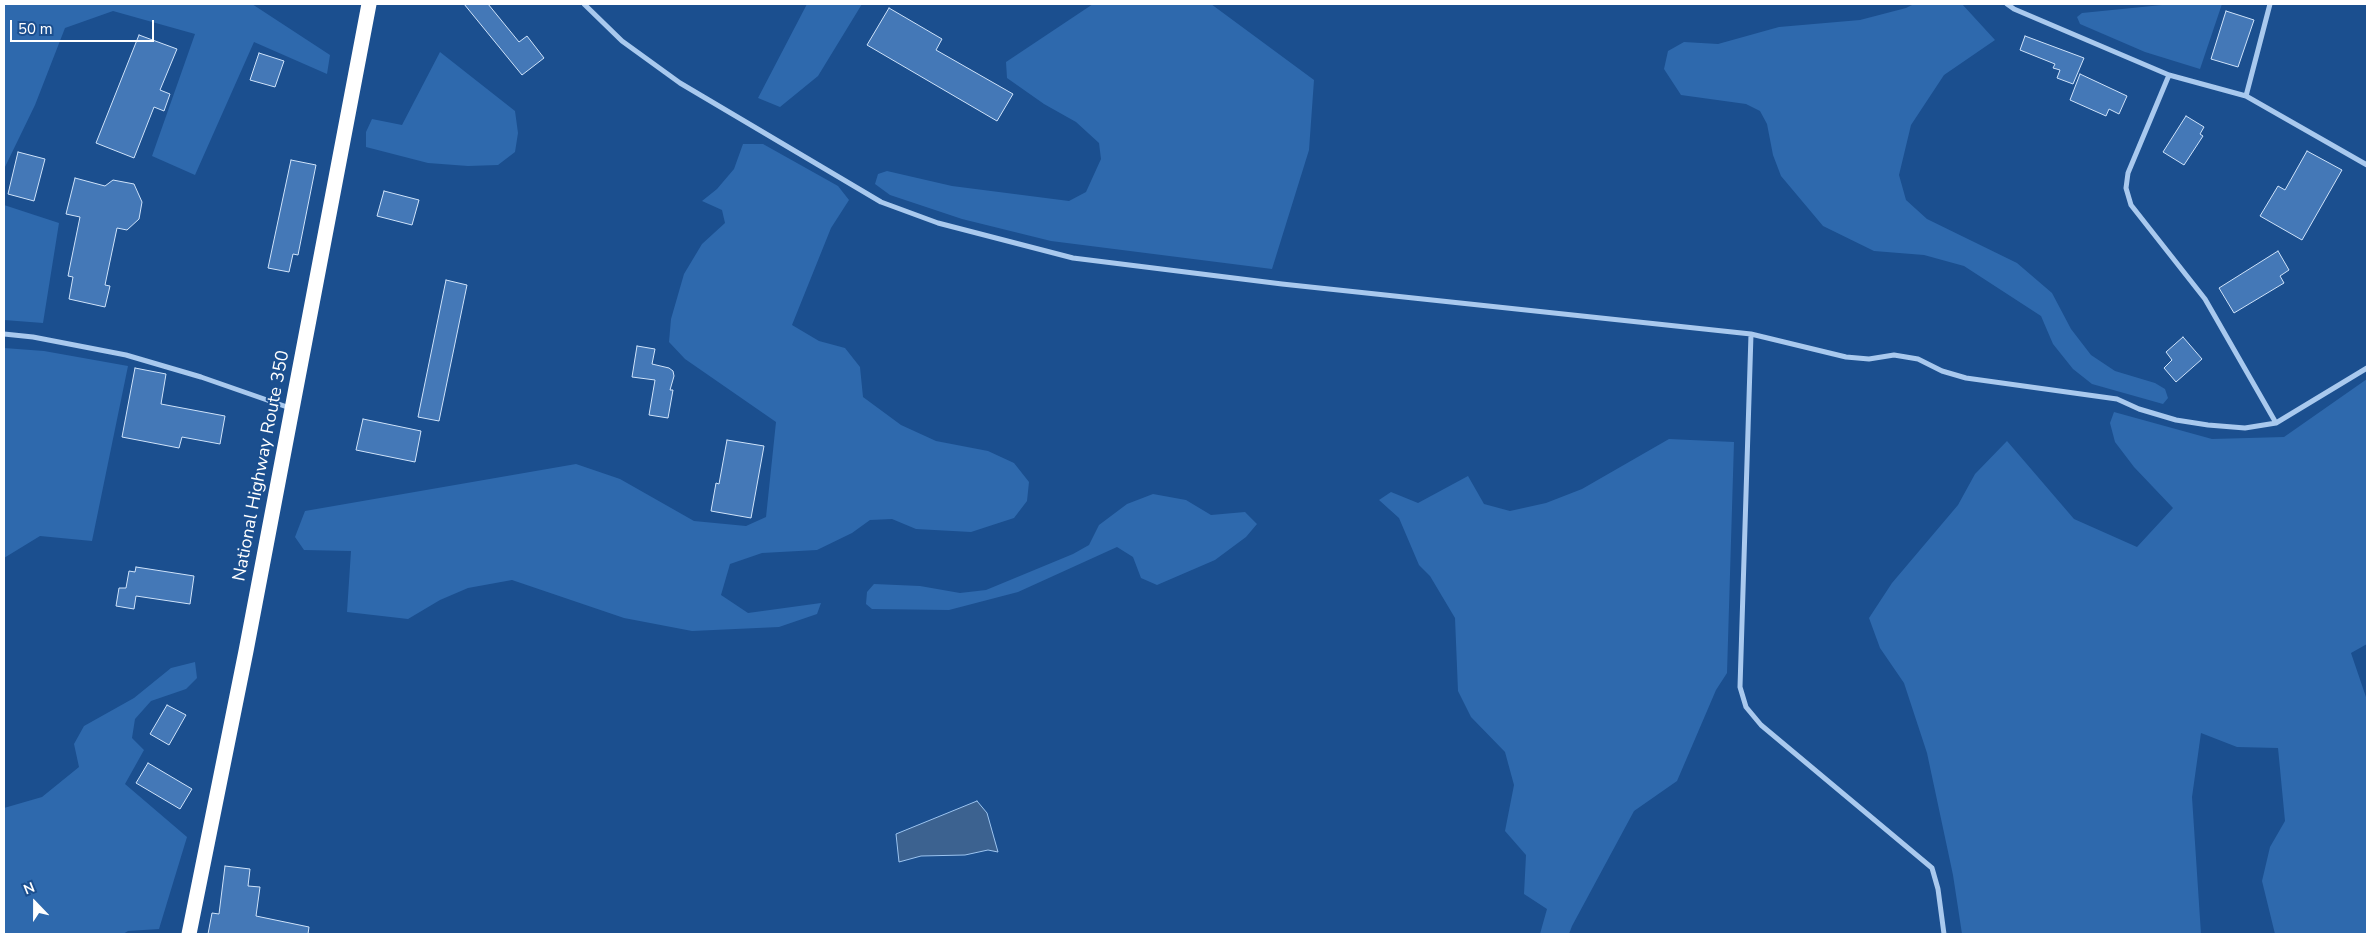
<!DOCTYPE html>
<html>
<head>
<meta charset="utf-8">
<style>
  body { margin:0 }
  #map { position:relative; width:2371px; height:938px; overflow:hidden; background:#1b4f8f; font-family:"Nunito Sans",sans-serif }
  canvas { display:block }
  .frame { position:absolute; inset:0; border:5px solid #fff; pointer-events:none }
  .north { position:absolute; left:10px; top:878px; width:50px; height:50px; -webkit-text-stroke:4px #1b4f8f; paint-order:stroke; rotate:338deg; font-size:14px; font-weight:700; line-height:20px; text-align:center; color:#fff }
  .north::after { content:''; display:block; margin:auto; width:18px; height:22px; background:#fff; clip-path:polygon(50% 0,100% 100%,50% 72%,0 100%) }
  .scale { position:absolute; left:10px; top:20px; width:144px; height:22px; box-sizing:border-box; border:2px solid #fff; border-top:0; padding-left:6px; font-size:15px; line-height:18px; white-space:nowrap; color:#fff; -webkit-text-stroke:4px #1b4f8f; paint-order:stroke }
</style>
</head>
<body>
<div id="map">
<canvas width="2371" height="938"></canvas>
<div class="frame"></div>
<div class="north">N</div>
<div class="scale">50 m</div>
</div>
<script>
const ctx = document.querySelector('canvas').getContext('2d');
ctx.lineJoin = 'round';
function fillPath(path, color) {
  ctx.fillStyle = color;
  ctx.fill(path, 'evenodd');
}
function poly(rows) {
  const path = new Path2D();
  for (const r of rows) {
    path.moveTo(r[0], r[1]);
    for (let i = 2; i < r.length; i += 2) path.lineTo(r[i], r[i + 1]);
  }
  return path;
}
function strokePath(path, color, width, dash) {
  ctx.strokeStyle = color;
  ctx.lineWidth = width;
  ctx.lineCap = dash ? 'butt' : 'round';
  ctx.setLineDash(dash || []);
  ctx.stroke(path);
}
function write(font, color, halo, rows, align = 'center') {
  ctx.font = font + ' "Nunito Sans",sans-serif';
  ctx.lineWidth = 4;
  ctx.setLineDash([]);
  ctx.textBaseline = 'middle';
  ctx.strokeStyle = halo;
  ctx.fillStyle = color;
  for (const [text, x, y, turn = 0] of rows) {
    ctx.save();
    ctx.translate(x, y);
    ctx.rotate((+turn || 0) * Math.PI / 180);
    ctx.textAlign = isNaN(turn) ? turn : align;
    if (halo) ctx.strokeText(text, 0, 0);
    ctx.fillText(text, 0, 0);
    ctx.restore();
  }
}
const green = poly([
  [4,4,252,4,330,55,327,74,254,42,195,175,152,156,195,34,113,11,65,28,35,105,4,169],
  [807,4,862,4,818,76,780,107,758,98],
  [1093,4,1211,4,1314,80,1309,150,1272,269,1051,241,962,219,890,195,875,184,878,174,887,171,952,186,1069,201,1086,192,1101,159,1099,143,1076,122,1044,104,1007,78,1006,62],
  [1914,4,1962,4,1995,40,1944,75,1911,125,1899,175,1906,200,1927,219,2017,263,2052,293,2071,329,2091,355,2115,371,2155,383,2165,389,2168,398,2163,404,2092,384,2073,369,2053,344,2041,316,1964,266,1924,255,1874,251,1823,226,1781,176,1773,155,1767,124,1760,111,1746,104,1681,95,1664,69,1668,51,1684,42,1718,44,1779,27,1860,20,1906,8],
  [2172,4,2222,4,2200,69,2145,52,2080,24,2077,17,2082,13],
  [440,52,515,111,518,133,515,152,498,165,468,166,428,163,366,147,366,132,372,119,402,125],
  [743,144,763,144,838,186,849,200,831,228,792,325,819,341,845,348,860,367,863,397,901,425,936,441,988,451,1014,463,1029,482,1027,501,1014,518,971,532,916,529,892,519,870,520,852,533,817,550,762,553,730,564,721,595,748,613,821,603,817,614,779,627,692,631,624,618,512,580,468,588,440,600,408,619,347,612,351,551,304,550,295,537,305,511,576,464,620,479,694,521,746,526,766,517,776,422,685,359,669,342,671,319,684,274,702,244,725,223,722,210,702,201,717,189,734,169],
  [4,205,59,223,43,323,4,320],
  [4,348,44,351,128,366,92,541,40,536,4,558],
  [2367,379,2367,644,2351,653,2367,700,2367,934,2275,934,2262,881,2270,847,2285,821,2278,748,2237,747,2201,733,2192,797,2201,934,1962,934,1953,875,1927,753,1904,683,1880,648,1869,618,1892,583,1958,505,1975,474,2007,441,2074,519,2137,547,2173,508,2134,467,2115,442,2110,423,2114,412,2212,439,2284,437],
  [1669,439,1734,442,1727,673,1716,690,1677,781,1634,811,1572,926,1569,934,1540,934,1547,909,1524,894,1526,855,1505,831,1514,785,1505,752,1471,717,1458,691,1455,618,1430,576,1419,565,1399,518,1379,500,1391,492,1418,503,1468,476,1484,504,1510,511,1546,503,1582,489],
  [1153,494,1186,500,1211,515,1245,512,1257,524,1246,537,1215,560,1157,585,1141,578,1133,557,1117,547,1018,592,949,610,872,609,866,604,867,592,874,584,920,586,960,593,986,590,1073,554,1089,545,1099,525,1127,504],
  [195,662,197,678,186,689,151,701,135,719,132,738,144,750,125,784,187,837,159,929,128,931,123,934,4,934,4,808,42,797,79,767,74,744,84,726,134,698,171,668]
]);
const water = poly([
  [977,801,987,813,998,852,988,850,965,855,921,856,899,862,896,834,977,801]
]);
const building = poly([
  [464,4,488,4,519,42,527,36,544,58,522,75,464,4],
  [889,8,942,39,936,50,1013,94,997,121,867,45,889,8],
  [2226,11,2254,20,2238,67,2211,59,2226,11],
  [139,35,177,49,160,90,170,94,164,111,154,107,134,158,96,143,139,35],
  [2025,36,2084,58,2073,84,2057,78,2060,70,2053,68,2055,64,2020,50,2025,36],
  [259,53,284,61,275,87,250,80,259,53],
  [2080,74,2127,96,2119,114,2109,109,2106,116,2070,100,2080,74],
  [2186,116,2204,127,2200,134,2203,136,2184,165,2163,152,2186,116],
  [2307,151,2342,170,2302,240,2260,216,2278,186,2285,190,2307,151],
  [18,152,45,159,34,201,8,194,18,152],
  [291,160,316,165,298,255,293,254,289,272,268,268,291,160],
  [75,178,105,186,113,180,134,184,142,202,139,219,127,230,117,228,105,285,110,286,105,307,69,299,73,277,68,276,80,217,66,214,75,178],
  [384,191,419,200,412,225,377,216,384,191],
  [2278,251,2289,270,2280,276,2284,283,2234,313,2219,288,2278,251],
  [446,280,467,285,439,421,418,417,446,280],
  [2183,337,2202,359,2176,382,2164,368,2172,360,2166,352,2183,337],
  [637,346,655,349,652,364,669,368,673,371,674,376,670,390,673,390,668,418,649,415,655,380,632,377,637,346],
  [135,368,166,374,161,404,225,416,220,444,182,437,179,448,122,437,135,368],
  [363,419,421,431,415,462,356,450,363,419],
  [727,440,764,446,751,518,711,511,716,483,719,484,727,440],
  [136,567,194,576,190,604,136,596,134,609,116,606,119,588,126,588,129,571,135,572,136,567],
  [167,705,186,715,169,745,150,734,167,705],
  [148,763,192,789,180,809,136,783,148,763],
  [225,866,250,869,248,886,260,887,256,916,309,927,308,934,208,934,212,913,219,914,225,866]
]);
const street = poly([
  [584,4,622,41,680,83,881,202,938,223,1073,258,1282,284,1751,334,1846,357,1869,359,1894,355,1918,359,1942,371,1966,378,2117,399,2139,409,2176,420,2208,425,2245,428,2276,423,2367,368],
  [2007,4,2014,9,2169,75,2246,96,2367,165],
  [2169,75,2128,173,2126,188,2131,205,2205,299,2276,423],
  [2246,96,2270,4],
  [4,334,33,337,126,355,201,377,290,408],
  [1751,334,1740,687,1746,707,1761,725,1932,868,1938,889,1944,934]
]);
const highway = poly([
  [189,934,246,651,369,4]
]);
const streetNames = [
  ["National Highway Route 350",262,466,-79]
];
fillPath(green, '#2e69ad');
fillPath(water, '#3c6290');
strokePath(water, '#9cc4f0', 1);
fillPath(building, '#4478b7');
strokePath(building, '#cfe3fa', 1);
strokePath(street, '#a9c9ee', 5);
strokePath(highway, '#fff', 15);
write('18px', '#fff', '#1b4f8f', streetNames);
</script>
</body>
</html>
